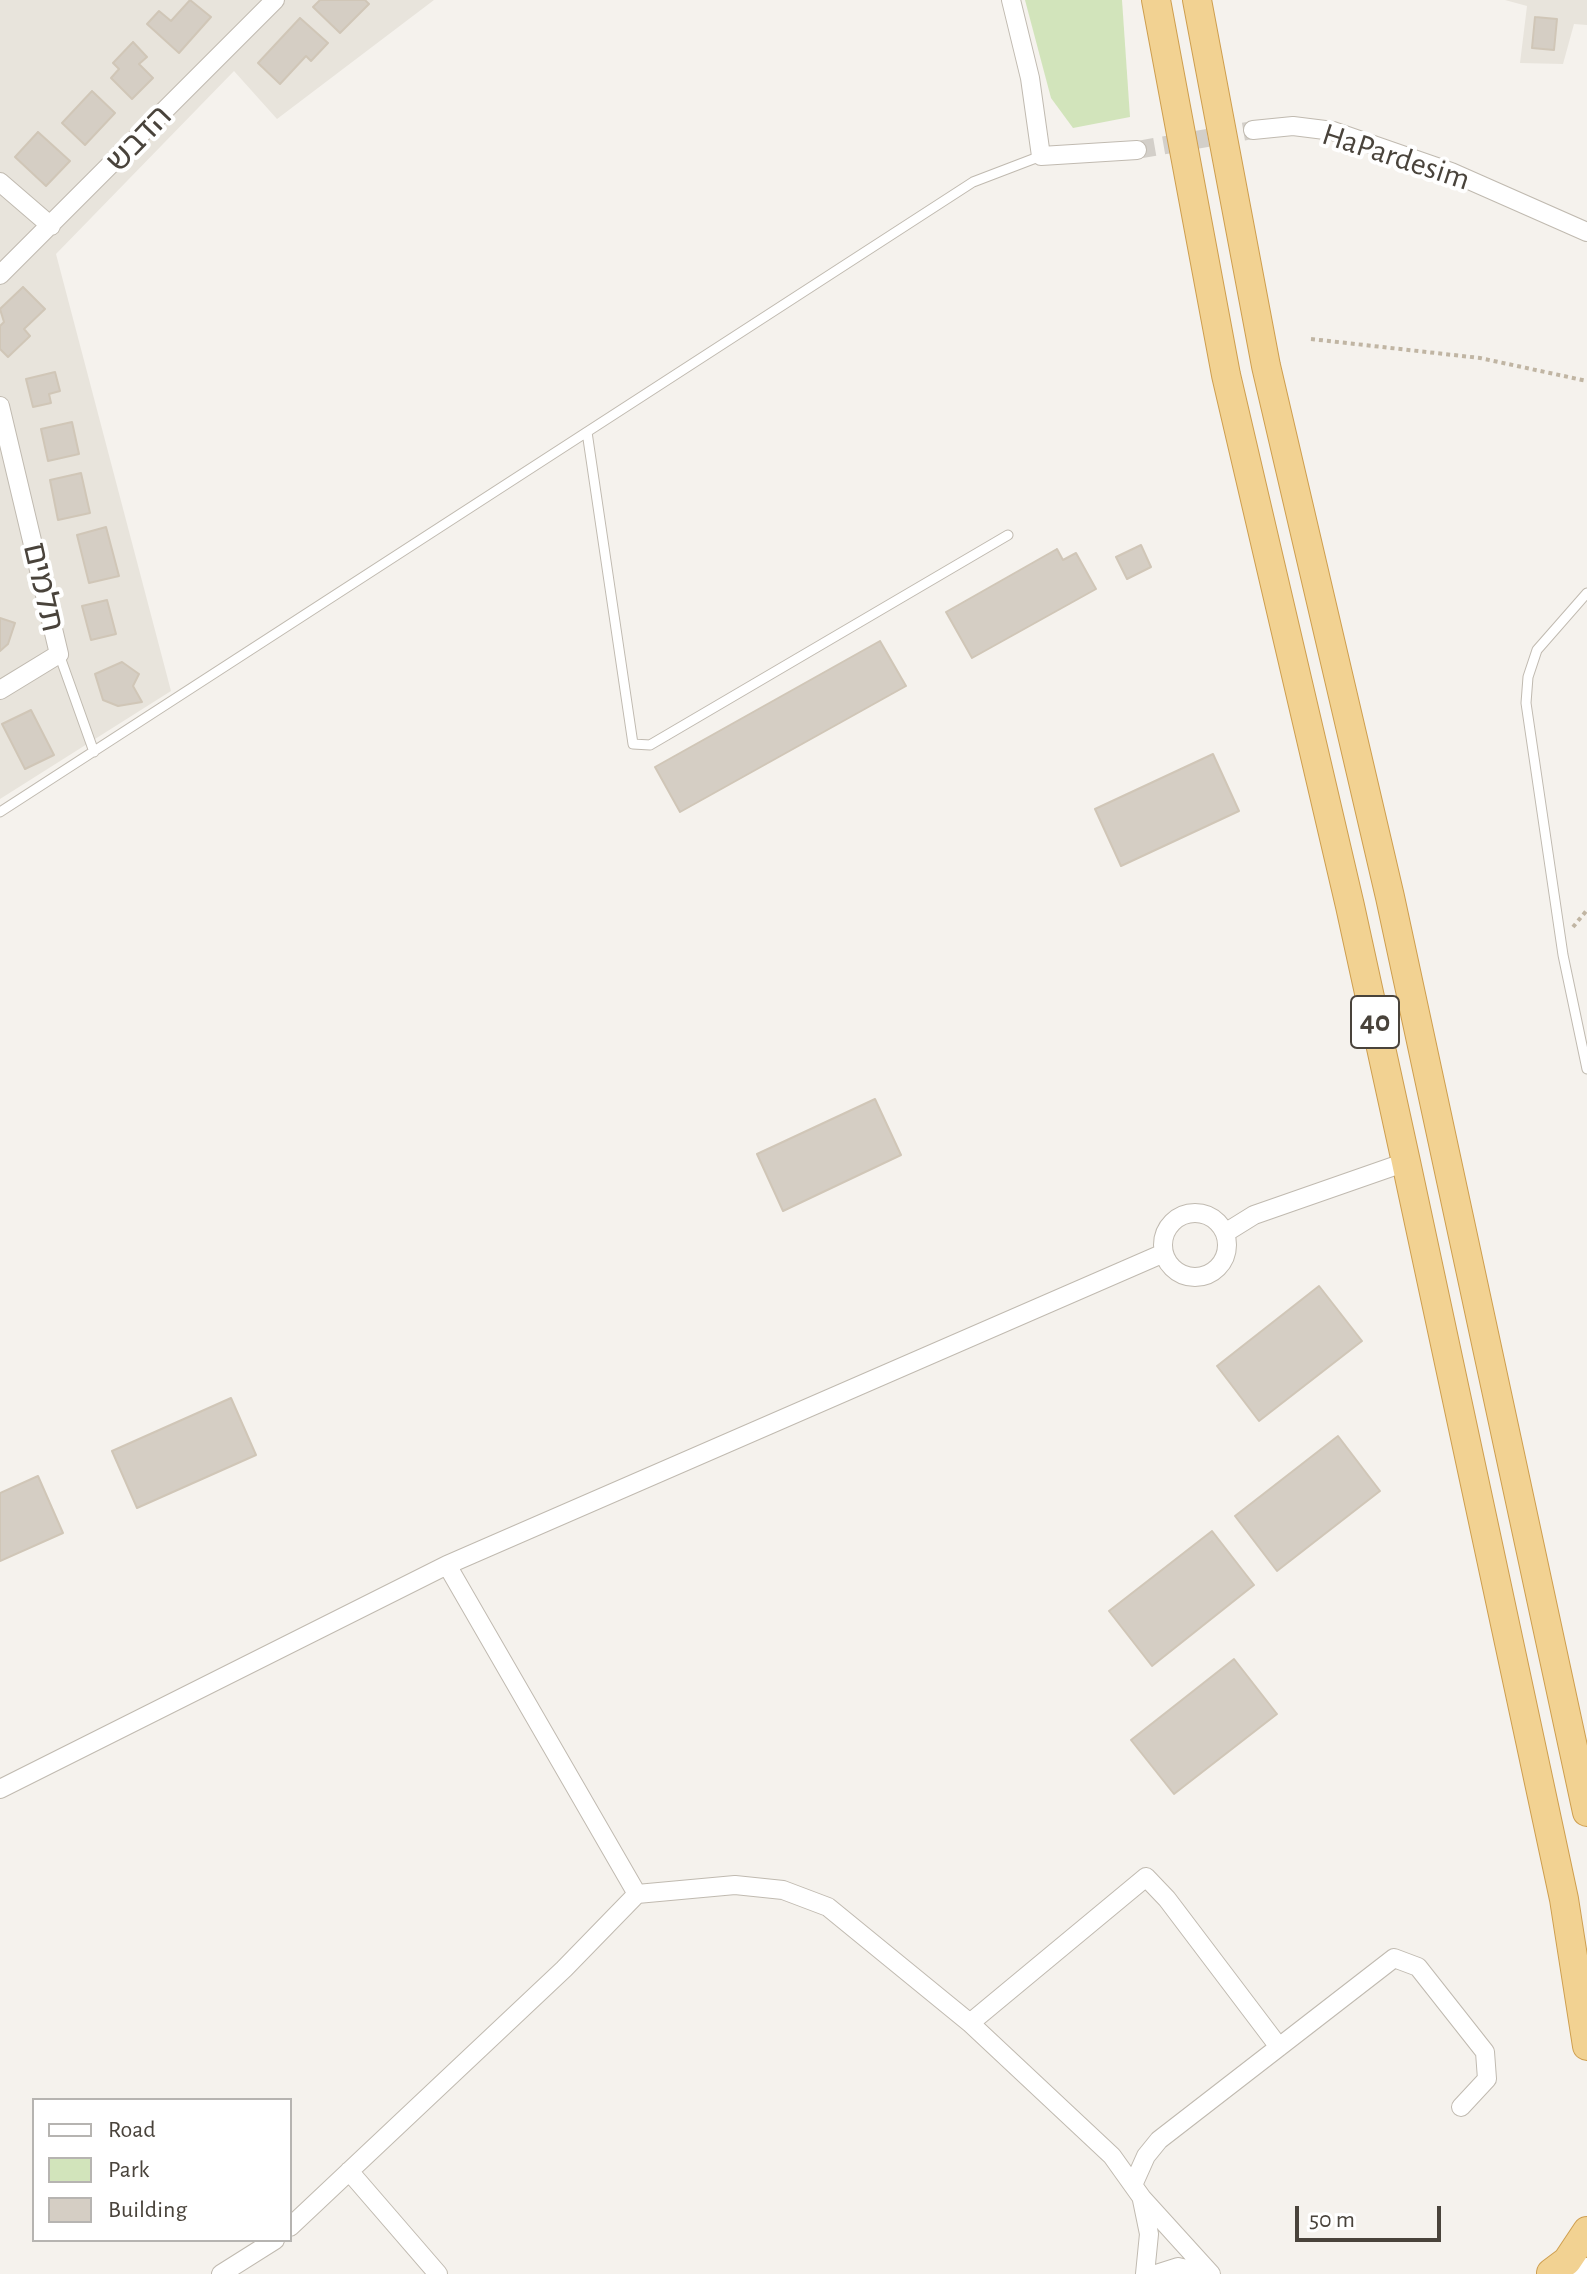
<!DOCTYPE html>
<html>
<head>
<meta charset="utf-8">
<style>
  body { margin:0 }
  #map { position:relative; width:1587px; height:2274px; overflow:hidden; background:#f5f2ed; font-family:"Alegreya Sans",sans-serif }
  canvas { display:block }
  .legend { position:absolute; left:32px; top:2098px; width:260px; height:144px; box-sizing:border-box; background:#fff; border:2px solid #b6b4b1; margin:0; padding:10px 14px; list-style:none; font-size:24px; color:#49433b }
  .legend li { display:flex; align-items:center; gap:16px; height:40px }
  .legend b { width:40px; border:2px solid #b6b4b1 }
  .scale { position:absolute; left:1295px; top:2206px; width:146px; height:36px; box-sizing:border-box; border:4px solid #49433b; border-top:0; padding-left:10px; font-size:24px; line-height:28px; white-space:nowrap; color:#49433b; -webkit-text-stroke:6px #fff; paint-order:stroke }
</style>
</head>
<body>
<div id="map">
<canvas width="1587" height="2274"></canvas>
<ul class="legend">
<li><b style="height:10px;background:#fff"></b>Road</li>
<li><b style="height:22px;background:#d2e4bb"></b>Park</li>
<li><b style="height:22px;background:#d5cec4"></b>Building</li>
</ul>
<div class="scale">50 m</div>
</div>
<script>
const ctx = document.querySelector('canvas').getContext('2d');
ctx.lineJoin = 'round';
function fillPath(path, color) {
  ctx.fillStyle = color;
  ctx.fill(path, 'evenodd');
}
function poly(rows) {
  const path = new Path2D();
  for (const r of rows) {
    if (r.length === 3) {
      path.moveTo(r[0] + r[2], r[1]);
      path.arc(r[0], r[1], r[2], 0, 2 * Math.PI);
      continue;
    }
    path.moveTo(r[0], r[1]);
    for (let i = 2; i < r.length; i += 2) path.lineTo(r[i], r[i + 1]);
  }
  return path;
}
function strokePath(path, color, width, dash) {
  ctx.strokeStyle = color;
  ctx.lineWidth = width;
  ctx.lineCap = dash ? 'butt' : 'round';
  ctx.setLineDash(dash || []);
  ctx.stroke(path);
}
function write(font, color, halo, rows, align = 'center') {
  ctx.font = font + ' "Alegreya Sans","Noto Sans Hebrew",sans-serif';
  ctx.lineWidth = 8;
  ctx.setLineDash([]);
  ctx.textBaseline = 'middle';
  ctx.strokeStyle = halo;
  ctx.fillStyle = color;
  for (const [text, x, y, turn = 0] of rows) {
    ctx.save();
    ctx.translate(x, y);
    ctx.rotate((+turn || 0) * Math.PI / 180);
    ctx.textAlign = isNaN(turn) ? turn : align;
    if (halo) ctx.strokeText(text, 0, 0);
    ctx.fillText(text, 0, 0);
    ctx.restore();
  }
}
const residential = poly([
  [0,0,434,0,277,119,234,71,56,254,171,691,0,799],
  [1505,0,1587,0,1587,25,1574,24,1563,64,1520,63,1527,6]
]);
const green = poly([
  [1025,0,1122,0,1130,117,1073,128,1051,98]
]);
const building = poly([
  [190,0,211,17,179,53,147,24,159,11,171,21,190,0],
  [320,0,365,0,369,4,340,33,313,7,320,0],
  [1535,17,1557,19,1554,50,1532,48,1535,17],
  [300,18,328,43,311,61,306,56,280,84,258,63,300,18],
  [133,42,147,57,139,64,153,78,132,99,111,78,119,69,113,63,133,42],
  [92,91,115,113,85,145,62,123,92,91],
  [38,132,70,161,46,186,15,157,38,132],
  [23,287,45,309,24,329,30,336,8,357,0,349,0,326,4,322,0,309,23,287],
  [55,372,60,391,49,394,51,403,33,407,26,379,55,372],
  [72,422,79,454,48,461,41,429,72,422],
  [81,473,90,513,58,520,50,480,81,473],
  [106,527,119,576,89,583,77,535,106,527],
  [1141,545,1151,567,1127,579,1116,557,1141,545],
  [1057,549,1063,560,1076,553,1096,589,972,658,946,612,1057,549],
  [107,600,116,634,91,640,82,606,107,600],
  [0,618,15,623,8,644,0,651,0,618],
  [880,641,906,686,680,812,655,767,880,641],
  [122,662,139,674,133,686,142,702,118,706,103,700,95,674,122,662],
  [31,710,54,755,25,769,2,724,31,710],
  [1213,754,1239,811,1121,866,1095,809,1213,754],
  [875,1099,901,1155,783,1211,757,1154,875,1099],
  [1319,1286,1362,1341,1259,1421,1217,1366,1319,1286],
  [231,1398,256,1455,137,1508,112,1451,231,1398],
  [1338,1436,1380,1491,1277,1571,1235,1516,1338,1436],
  [38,1476,63,1533,0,1561,0,1493,38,1476],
  [1212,1531,1254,1585,1152,1666,1109,1611,1212,1531],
  [1234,1659,1277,1714,1174,1794,1131,1740,1234,1659]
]);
const minorTunnel = poly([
  [1137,150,1253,130]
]);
const path = poly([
  [1311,339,1480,358,1587,381],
  [1573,927,1587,910]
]);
const service = poly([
  [587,432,633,744,650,745,1008,535],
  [1587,593,1537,650,1528,677,1526,703,1563,955,1587,1069],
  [59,654,94,752],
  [0,812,973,182,1041,156]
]);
const minor = poly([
  [1011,0,1030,78,1041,156,1137,150],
  [1253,130,1293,126,1333,131,1451,172,1587,232],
  [0,182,51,226],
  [0,275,275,0],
  [0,406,59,654,0,690],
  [1195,1245,32],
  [1225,1233,1254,1215,1406,1162],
  [447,1565,637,1894],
  [0,1789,447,1565,1164,1253],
  [970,2023,1146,1877,1167,1899,1279,2047],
  [349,2171,438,2274],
  [1133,2185,1146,2156,1159,2140,1394,1958,1418,1967,1485,2052,1487,2079,1461,2107],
  [1142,2200,1149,2234,1145,2274],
  [290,2227,564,1969,637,1894,735,1885,783,1890,828,1907,970,2023,1112,2156,1142,2198,1211,2274],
  [1554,2272,1587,2267],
  [221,2274,275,2240],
  [1156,2274,1178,2267,1208,2274]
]);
const trunk = poly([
  [1156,0,1226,375,1350,906,1406,1162,1564,1899,1587,2046],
  [1197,0,1266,366,1390,897,1587,1812],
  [1551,2273,1567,2261,1587,2231]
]);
const shields = [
  [1375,1022,48]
];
const shieldNames = [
  ["40",1375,1022]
];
const streetNames = [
  ["הדבש",139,139,-46],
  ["HaPardesim",1396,157,18],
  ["תלמים",43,587,77]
];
fillPath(residential, '#e8e4dc');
fillPath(green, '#d2e4bb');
fillPath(building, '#d5cec4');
strokePath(building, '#d0c6b7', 2);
strokePath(minorTunnel, '#d3cfc9', 18, [18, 9]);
strokePath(service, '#c0bab0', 11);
strokePath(minor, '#c0bab0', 20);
strokePath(trunk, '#ce9e4e', 30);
strokePath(path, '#c0b5a3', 4, [4, 4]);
strokePath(service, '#fff', 9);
strokePath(minor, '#fff', 18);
strokePath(trunk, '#f2d292', 28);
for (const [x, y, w] of shields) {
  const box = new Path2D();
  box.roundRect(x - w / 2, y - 26, w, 52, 6);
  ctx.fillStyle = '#fff';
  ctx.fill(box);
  strokePath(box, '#49433b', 2);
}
write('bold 30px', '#49433b', null, shieldNames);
write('32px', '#49433b', '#fff', streetNames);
</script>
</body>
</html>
